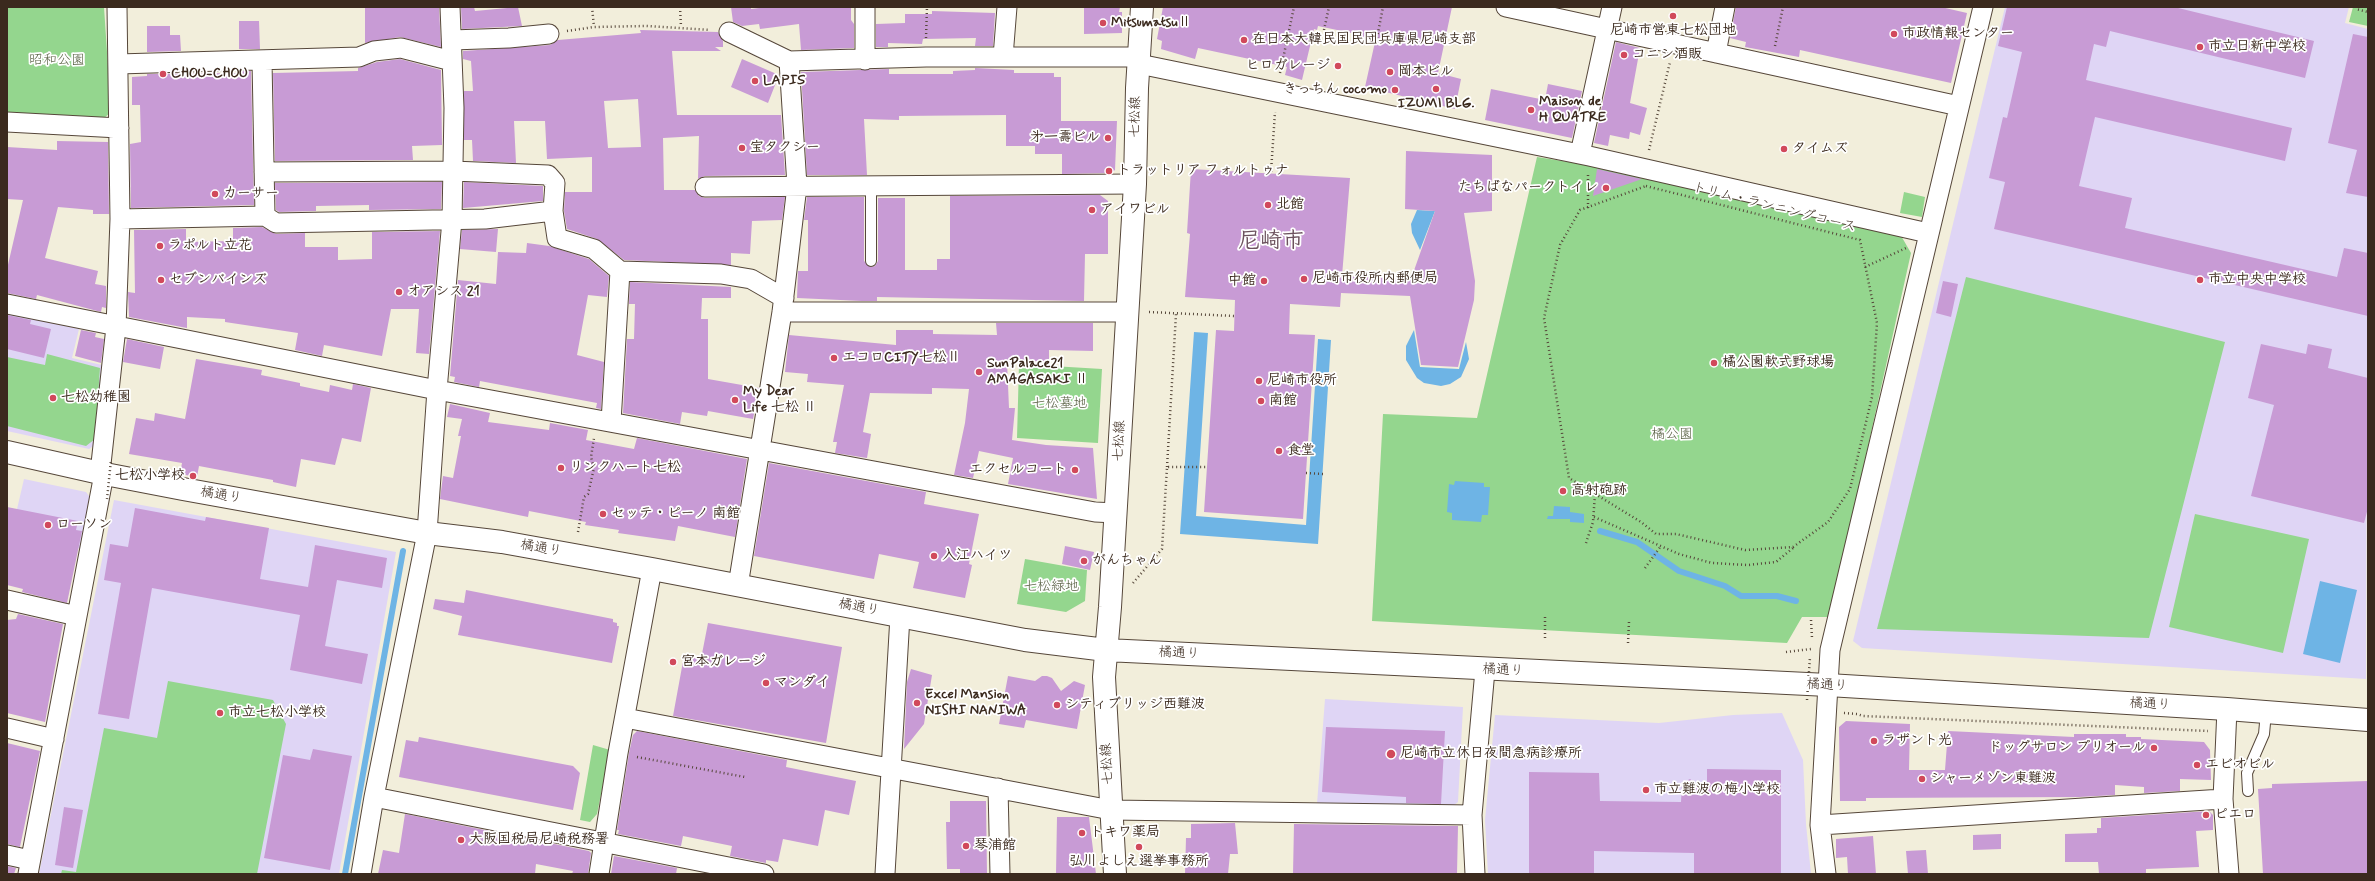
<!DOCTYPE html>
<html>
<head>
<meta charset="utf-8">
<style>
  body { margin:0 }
  #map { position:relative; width:2375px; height:881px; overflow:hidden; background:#f2eedb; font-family:Mynerve,sans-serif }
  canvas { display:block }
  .frame { position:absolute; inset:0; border:8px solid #3b2a1e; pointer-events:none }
</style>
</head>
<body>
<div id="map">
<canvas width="2375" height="881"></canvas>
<div class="frame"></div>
</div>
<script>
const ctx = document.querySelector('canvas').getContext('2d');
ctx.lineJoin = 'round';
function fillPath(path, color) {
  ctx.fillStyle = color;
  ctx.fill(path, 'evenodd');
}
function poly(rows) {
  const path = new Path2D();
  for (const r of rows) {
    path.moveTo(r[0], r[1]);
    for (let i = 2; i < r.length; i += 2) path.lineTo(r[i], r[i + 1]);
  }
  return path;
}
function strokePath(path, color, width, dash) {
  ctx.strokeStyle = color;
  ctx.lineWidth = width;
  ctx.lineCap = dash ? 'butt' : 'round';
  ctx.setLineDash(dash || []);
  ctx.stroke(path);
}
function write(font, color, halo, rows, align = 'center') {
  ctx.font = font + ' Mynerve,"Klee One",sans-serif';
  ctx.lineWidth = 3.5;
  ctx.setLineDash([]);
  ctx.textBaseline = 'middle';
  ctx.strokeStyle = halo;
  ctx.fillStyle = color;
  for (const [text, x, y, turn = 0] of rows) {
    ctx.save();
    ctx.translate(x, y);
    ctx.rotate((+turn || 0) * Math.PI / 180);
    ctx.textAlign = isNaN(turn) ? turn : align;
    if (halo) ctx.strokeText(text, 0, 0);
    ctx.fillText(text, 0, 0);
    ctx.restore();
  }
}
const built = poly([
  [2005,7,2349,7,2345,23,2368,29,2366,679,1862,648,1853,641],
  [7,313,79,329,72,358,102,365,96,444,89,449,7,431],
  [24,479,86,492,92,500,82,549,11,535],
  [114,500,396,552,339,874,39,874],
  [1325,699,1463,707,1458,802,1453,806,1317,804],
  [1782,713,1803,760,1806,824,1811,874,1488,874,1485,820,1495,715,1659,723,1733,715]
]);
const green = poly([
  [7,7,104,7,111,112,103,119,7,113],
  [2353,7,2368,7,2368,26,2349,22],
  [1537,157,1588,165,1900,234,1911,253,1830,617,1802,617,1787,643,1372,621,1383,414,1477,418],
  [1904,192,1925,197,1922,217,1900,213],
  [1966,277,2225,342,2149,638,1877,629],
  [47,354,100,368,95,439,86,446,7,426,7,357,45,365],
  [1019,364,1102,369,1098,443,1017,438],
  [2195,514,2309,539,2283,653,2169,627],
  [1025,559,1087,570,1085,601,1066,612,1017,604],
  [168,681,273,700,286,724,257,874,61,874,62,870,76,872,104,728,157,738],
  [593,745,610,750,597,814,590,822,580,820]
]);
const water = poly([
  [1417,210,1435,211,1420,250,1412,233,1411,224],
  [1414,330,1420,367,1459,369,1466,342,1469,359,1461,377,1450,384,1441,386,1424,383,1417,378,1406,360,1406,346],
  [1194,332,1208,333,1196,516,1306,525,1318,339,1331,340,1318,544,1180,534],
  [1455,481,1484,483,1484,487,1490,487,1488,515,1482,515,1481,522,1452,520,1452,513,1447,512,1449,484,1454,485],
  [1554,506,1570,507,1570,512,1584,514,1584,523,1570,522,1570,519,1547,519,1548,516,1553,516],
  [2320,581,2357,590,2340,663,2303,654]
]);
const stream = poly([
  [1600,531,1637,542,1679,571,1725,586,1741,596,1777,596,1796,601],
  [345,874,403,551]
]);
const building = poly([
  [365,7,439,7,441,47,400,37,365,43],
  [474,7,475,11,518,7,522,26,462,29,461,8],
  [731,7,751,7,751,9,767,7,851,7,851,20,854,24,854,48,801,50,799,24,760,29,759,24,742,26,733,22],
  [1084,7,1120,7,1119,12,1122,12,1122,33,1084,34],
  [1163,7,1452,7,1438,73,1461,79,1455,109,1365,87,1375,42,1355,36,1356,34,1318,26,1317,30,1314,29,1302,80,1285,75,1287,67,1198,48,1195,59,1161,49,1162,41,1157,39],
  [1736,7,1941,7,1967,13,1951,83,1800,50,1799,57,1745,47,1746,42,1730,38],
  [2007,7,2174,7,2314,41,2305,78,2110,31,2106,47,2094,44,2086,80,2292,128,2285,161,2095,117,2079,186,2132,198,2125,228,2337,277,2344,248,2368,253,2368,316,1994,229,2005,182,1989,178,2003,117,2007,118,2022,52,1998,46],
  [932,11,995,13,993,46,975,46,976,38,923,39,922,44,888,43,888,47,876,47,876,24,905,23,905,14,932,14],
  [239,21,259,21,260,49,239,49],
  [147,26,170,26,170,35,180,35,181,51,147,52],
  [640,30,718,32,723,41,723,47,715,47,721,51,672,51,677,115,781,115,785,175,705,176,698,179,699,136,663,138,664,190,695,190,699,196,705,198,785,197,782,220,752,221,750,254,731,253,731,265,624,260,597,239,567,229,564,211,565,192,592,192,592,157,547,159,545,121,514,121,516,163,473,161,472,140,464,140,464,91,473,91,471,61,463,59,463,51,550,45,558,40,641,33],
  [638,99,641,147,608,148,604,101],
  [2353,34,2368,37,2368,197,2346,193,2357,150,2328,143],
  [1616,42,1640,48,1630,103,1647,108,1640,135,1630,132,1629,139,1610,135,1608,146,1594,143],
  [400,59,441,70,442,145,412,146,413,160,275,161,273,73,358,71,358,68,377,62],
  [742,59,779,75,768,103,731,87],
  [975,68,1014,70,1014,73,1054,73,1054,77,1061,77,1061,121,1117,121,1115,170,1111,173,1062,174,1062,154,1035,154,1035,146,1006,146,1006,115,899,116,899,120,864,119,867,175,807,175,801,72,889,69,889,74,953,74,953,71,975,70],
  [239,71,251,71,254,205,131,208,130,144,141,142,140,105,132,105,132,77,147,76,147,74,239,73],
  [1548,84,1582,91,1572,138,1485,120,1491,89,1545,100],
  [57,141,108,142,109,214,93,214,93,210,58,207,45,258,98,271,95,284,106,286,106,308,102,307,101,312,37,295,36,299,7,293,7,269,23,200,7,199,7,147,57,150],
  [1406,151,1492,155,1492,211,1464,213,1475,281,1474,300,1458,367,1421,365,1410,296,1341,293,1340,307,1290,304,1289,334,1315,335,1303,519,1204,512,1216,330,1234,331,1235,300,1185,297,1190,234,1187,233,1191,169,1350,178,1342,276,1411,279,1435,211,1405,209],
  [1597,169,1642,179,1593,196],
  [442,182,441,209,369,210,369,205,316,206,316,211,279,212,276,210,275,183],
  [464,182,543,186,543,201,463,208],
  [1100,195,1108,201,1108,254,1085,254,1084,301,877,297,877,301,862,301,797,298,798,271,808,271,808,220,804,220,807,197,864,197,864,261,871,267,875,266,878,261,878,198,905,198,905,270,937,270,937,259,950,259,950,196],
  [262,227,276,234,305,233,305,247,338,247,338,260,372,259,372,232,440,231,429,354,416,353,419,309,391,309,382,356,324,345,322,356,295,350,298,333,225,322,225,319,187,317,187,328,129,317,128,292,135,293,134,230,186,229,186,242,233,241,233,228],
  [498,229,496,252,460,249,462,230],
  [527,243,549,246,589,259,609,276,607,297,588,295,577,355,604,362,601,409,596,408,597,403,480,381,479,387,454,382,455,377,450,376,458,280,496,284,498,252,526,253],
  [1943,281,1958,284,1951,317,1936,313],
  [630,282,731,287,731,298,702,298,701,319,708,319,708,379,759,388,753,419,708,411,707,416,682,412,680,424,623,413,627,339,634,339,635,304,629,304],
  [7,315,31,320,30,324,51,329,44,358,7,349],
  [996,323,1093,323,1093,351,1049,350,1049,361,1007,362,1009,408,1015,408,1012,440,1046,445,1093,448,1097,499,1008,484,1013,458,979,451,973,478,954,475,965,423,969,389,932,388,932,394,870,393,863,432,871,434,867,458,835,453,837,442,833,442,844,385,807,382,808,374,785,372,789,335,896,345,896,330,933,330,933,334,997,335],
  [81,330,96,333,95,337,104,339,101,363,75,356],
  [127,339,164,347,160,369,123,362],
  [2261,344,2306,354,2308,344,2332,349,2328,368,2368,378,2368,508,2364,523,2251,496,2274,405,2248,398],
  [196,359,262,370,261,375,300,383,300,386,329,392,330,385,352,390,353,384,371,388,361,442,342,438,335,465,301,459,296,487,273,482,273,480,199,466,197,477,180,474,182,463,129,454,136,418,154,421,155,413,185,419],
  [450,404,490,413,488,422,549,430,550,423,588,430,586,440,634,449,637,438,747,459,735,537,678,526,675,541,618,533,619,530,585,525,586,522,529,511,528,517,440,499,443,476,453,478,461,436,458,436,462,419,447,417],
  [769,463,926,492,924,504,979,514,969,564,972,565,965,598,913,588,919,562,879,554,874,579,754,556],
  [7,507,78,521,76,530,82,531,67,603,22,592,23,589,7,585],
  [135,508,205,521,206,517,269,528,260,579,308,587,315,545,387,558,382,588,337,580,325,646,368,654,362,684,290,670,300,615,152,588,129,719,98,714,121,583,104,580,110,544,128,547],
  [1065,546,1094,552,1090,570,1062,564],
  [466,590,613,619,613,622,617,623,617,626,619,626,612,663,458,635,462,616,433,609,435,599,464,603],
  [18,614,63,624,45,722,7,713,7,620,16,619],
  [708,623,842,647,826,743,673,716,684,656,701,659],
  [911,669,932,675,924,724,904,749,907,682],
  [1008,676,1035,681,1042,676,1047,676,1052,678,1061,691,1074,681,1085,685,1077,729,1026,720,1024,728,999,724],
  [1846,721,1910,724,1909,770,1945,770,1948,731,2074,737,2074,734,2126,734,2126,737,2141,737,2141,739,2204,742,2210,750,2211,780,2180,779,2180,791,2144,793,2144,787,2115,785,2115,795,2079,797,1866,798,1866,801,1840,801,1839,727],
  [1326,727,1445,731,1441,804,1406,803,1406,797,1322,792],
  [637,731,787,760,786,767,856,781,849,815,825,810,818,846,783,839,778,862,766,860,766,863,730,856,732,846,683,836,681,846,618,834,619,830,617,830,629,753,633,735],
  [419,737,573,766,580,773,573,810,399,777,406,740,418,742],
  [7,743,40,751,20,847,7,844],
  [313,749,352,756,330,870,264,858,283,755,310,760],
  [1707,769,1781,770,1781,874,1694,874,1694,853,1594,851,1594,874,1529,874,1529,772,1599,773,1600,801,1681,802,1682,783,1690,779,1707,792],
  [2368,781,2368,874,2263,874,2258,789,2272,788,2272,784],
  [950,801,986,801,987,874,960,874,960,869,947,869,946,822,950,822],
  [64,807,83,810,73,868,55,865],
  [2209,811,2213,815,2213,830,2196,831,2199,867,2146,869,2146,874,2099,874,2098,862,2065,862,2065,834,2097,833,2097,828,2101,828,2101,818],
  [405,814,589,851,591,853,588,874,572,874,573,871,536,864,535,874,378,874,383,850,399,853],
  [1057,817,1089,817,1096,874,1056,874],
  [1235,823,1238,854,1230,854,1228,874,1185,874,1186,838,1191,838,1191,824],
  [1294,824,1458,826,1457,874,1293,874],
  [2001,834,2001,849,1973,850,1973,835],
  [1873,836,1876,874,1848,874,1847,857,1836,858,1836,839],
  [1926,850,1928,874,1908,874,1906,851],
  [614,856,677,868,676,874,611,874],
  [7,866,16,868,14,874,7,874]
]);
const path = poly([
  [592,7,594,27],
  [680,7,681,27],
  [2356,7,2356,9,2368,12],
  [1324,30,1329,7],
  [567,31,594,27,646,26,710,30],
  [926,38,927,7],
  [1377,38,1383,7],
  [1775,46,1783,7],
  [1280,73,1294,7],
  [1649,150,1670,62],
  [1271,172,1275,112],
  [1646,186,1860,240,1877,323,1872,397,1850,489,1828,522,1793,547,1745,550,1676,534,1656,534,1641,522,1569,478,1544,318,1560,245,1580,210,1646,186],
  [1588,208,1588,174],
  [1865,267,1906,248],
  [1149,312,1234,316],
  [1167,467,1176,314],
  [1306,473,1323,474],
  [1594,517,1679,554,1712,563,1748,565,1776,562,1793,548],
  [578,532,584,497,588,494,594,468,591,457,594,438],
  [1586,543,1593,522,1595,494],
  [1645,568,1661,546],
  [1133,583,1162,549,1167,467,1207,467],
  [1545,617,1545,638],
  [1811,620,1812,638],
  [1628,643,1629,622],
  [1786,652,1811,649],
  [1844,713,1857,714,1863,716,2208,731],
  [637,757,745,777]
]);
const lane = poly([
  [871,185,871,261],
  [2248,791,2247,773,2264,734,2266,712]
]);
const street = poly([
  [865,7,865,60],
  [1506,7,1959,106],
  [729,32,789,61,926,57,1139,57],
  [452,40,509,38,549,34],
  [1716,53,1725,7],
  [1003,57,1007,7],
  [262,61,265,216,276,223,485,219,553,211],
  [118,64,359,57,374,51,401,48,452,61],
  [1139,64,1589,156,1928,233],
  [7,122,119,128],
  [1580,154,1612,7],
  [264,172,453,171,548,175,555,183,553,211,557,238,594,249,620,271,721,274,751,279,784,298],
  [705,187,1135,184],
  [120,219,265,216],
  [7,304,437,390,1095,512,1116,513],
  [782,312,1127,312],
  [611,422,620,271],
  [100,473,116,327,120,219,117,7],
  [738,586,782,312,797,186,789,61],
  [7,600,77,616],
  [2227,709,2223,799,2229,874],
  [625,718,1111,810,1472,815],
  [7,728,54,739],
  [998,788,1000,874],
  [374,797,764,874],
  [1820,825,2223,799],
  [7,855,30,860],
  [28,874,104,474],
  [361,874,374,797,427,533,437,390,452,220,454,108,450,7],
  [599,874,618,753,652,569],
  [885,874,900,616],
  [1475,874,1472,815,1485,670],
  [1826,874,1820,825,1830,650,1983,7]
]);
const secondary = poly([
  [7,452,100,473,183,489,427,533,502,542,652,569,1025,640,1106,650,1828,685,2227,709,2368,720],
  [1115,874,1104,677,1110,607,1135,184,1137,88,1142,7]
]);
const pathBridge = poly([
  [107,499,111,460],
  [1807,700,1810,657]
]);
const markers = [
  [1673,16,4,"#d1495b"],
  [1103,23,4,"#d1495b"],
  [1894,34,4,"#d1495b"],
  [1244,40,4,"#d1495b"],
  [2200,47,4,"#d1495b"],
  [1624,55,4,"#d1495b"],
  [1338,66,4,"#d1495b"],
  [1390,72,4,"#d1495b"],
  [163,74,4,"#d1495b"],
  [755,81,4,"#d1495b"],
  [1436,89,4,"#d1495b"],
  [1395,90,4,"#d1495b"],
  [1531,110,4,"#d1495b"],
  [1108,138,4,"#d1495b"],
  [742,148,4,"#d1495b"],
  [1784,149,4,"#d1495b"],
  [1109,171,4,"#d1495b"],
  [1606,188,4,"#d1495b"],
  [215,194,4,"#d1495b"],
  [1268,205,4,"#d1495b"],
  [1092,210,4,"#d1495b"],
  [160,246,4,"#d1495b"],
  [1304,279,4,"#d1495b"],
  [161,280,4,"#d1495b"],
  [2200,280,4,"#d1495b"],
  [1264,281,4,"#d1495b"],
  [399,292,4,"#d1495b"],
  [834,358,4,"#d1495b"],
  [1714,363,4,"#d1495b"],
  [979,372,4,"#d1495b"],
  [1259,381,4,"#d1495b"],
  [53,398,4,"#d1495b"],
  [735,400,4,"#d1495b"],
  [1261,401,4,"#d1495b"],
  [1279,451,4,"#d1495b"],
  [561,468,4,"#d1495b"],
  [1075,470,4,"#d1495b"],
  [193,476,4,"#d1495b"],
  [1563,491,4,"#d1495b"],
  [603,514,4,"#d1495b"],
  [48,525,4,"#d1495b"],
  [934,556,4,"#d1495b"],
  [1084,561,4,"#d1495b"],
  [673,662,4,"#d1495b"],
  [766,683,4,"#d1495b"],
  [917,703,4,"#d1495b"],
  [1057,705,4,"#d1495b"],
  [220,713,4,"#d1495b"],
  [1874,741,4,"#d1495b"],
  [2154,748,4,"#d1495b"],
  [1391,754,5,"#d1495b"],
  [2197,765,4,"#d1495b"],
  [1922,779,4,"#d1495b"],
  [1646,790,4,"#d1495b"],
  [2206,815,4,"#d1495b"],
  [1082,833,4,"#d1495b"],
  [461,840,4,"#d1495b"],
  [966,846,4,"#d1495b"],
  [1139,847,4,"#d1495b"]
];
const poiNames = [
  ["MitsumatsuⅡ",1111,23],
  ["尼崎市営東七松団地",1673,31,"center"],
  ["市政情報センター",1902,34],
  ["在日本大韓民国民団兵庫県尼崎支部",1252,40],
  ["市立日新中学校",2208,47],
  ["コニシ酒販",1632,55],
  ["ヒロガレージ",1330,66,"right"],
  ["岡本ビル",1398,72],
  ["CHOU-CHOU",171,74],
  ["LAPIS",763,81],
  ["きっちん cocomo",1387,90,"right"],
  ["Maison de",1539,102],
  ["H QUATRE",1539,118],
  ["IZUMI BLG.",1436,104,"center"],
  ["㐧一壽ビル",1100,138,"right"],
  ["宝タクシー",750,148],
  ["タイムズ",1792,149],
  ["トラットリア フォルトゥナ",1117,171],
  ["たちばなパークトイレ",1598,188,"right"],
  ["カーサー",223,194],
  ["北館",1276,205],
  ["アイワビル",1100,210],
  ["ラポルト立花",168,246],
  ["尼崎市役所内郵便局",1312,279],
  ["セブンバインズ",169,280],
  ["市立中央中学校",2208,280],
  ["中館",1256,281,"right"],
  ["オアシス 21",407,292],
  ["エコロCITY七松Ⅱ",842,358],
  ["橘公園軟式野球場",1722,363],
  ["SunPalace21",987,364],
  ["AMAGASAKI Ⅱ",987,380],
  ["尼崎市役所",1267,381],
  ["My Dear",743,392],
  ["Life 七松 Ⅱ",743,408],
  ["七松幼稚園",61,398],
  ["南館",1269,401],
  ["食堂",1287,451],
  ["リンクハート七松",569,468],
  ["エクセルコート",1067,470,"right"],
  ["七松小学校",185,476,"right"],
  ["高射砲跡",1571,491],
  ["セッテ・ピーノ 南館",611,514],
  ["ローソン",56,525],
  ["入江ハイツ",942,556],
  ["がんちゃん",1092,561],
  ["宮本ガレージ",681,662],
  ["マンダイ",774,683],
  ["Excel Mansion",925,695],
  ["NISHI NANIWA",925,711],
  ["シティブリッジ西難波",1065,705],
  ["市立七松小学校",228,713],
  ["ラザント光",1882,741],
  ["ドッグサロン プリオール",2146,748,"right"],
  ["尼崎市立休日夜間急病診療所",1400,754],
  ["エビオビル",2205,765],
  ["シャーメゾン東難波",1930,779],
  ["市立難波の梅小学校",1654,790],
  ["ピエロ",2214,815],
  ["トキワ薬局",1090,833],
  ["大阪国税局尼崎税務署",469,840],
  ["琴浦館",974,846],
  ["弘川よしえ選挙事務所",1139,862,"center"]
];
const parkNames = [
  ["昭和公園",57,61],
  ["七松墓地",1059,404],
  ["橘公園",1672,435],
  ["七松緑地",1051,587]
];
const streetNames = [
  ["七松線",1136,117,-89],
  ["トリム・ランニングコース",1774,208,14],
  ["七松線",1120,441,-87],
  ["橘通り",221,496,10],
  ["橘通り",541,549,10],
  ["橘通り",859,608,11],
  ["橘通り",1179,654,3],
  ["橘通り",1503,671,3],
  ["橘通り",1827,686,3],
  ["橘通り",2150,705,3],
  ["七松線",1108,764,-93]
];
const townNames = [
  ["尼崎市",1271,242]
];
fillPath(built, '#dfd5f5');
fillPath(green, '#94d68e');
fillPath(water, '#6eb4e5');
strokePath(stream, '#6eb4e5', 6);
fillPath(building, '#c89bd5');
strokePath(lane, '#56473a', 12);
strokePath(street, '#56473a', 21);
strokePath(secondary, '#56473a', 24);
strokePath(path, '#56473a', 2.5, [1, 3]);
strokePath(lane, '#fff', 10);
strokePath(street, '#fff', 19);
strokePath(secondary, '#fff', 22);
strokePath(pathBridge, '#56473a', 2.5, [1, 3]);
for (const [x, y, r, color] of markers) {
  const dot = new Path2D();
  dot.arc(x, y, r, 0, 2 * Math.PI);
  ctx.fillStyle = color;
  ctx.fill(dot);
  strokePath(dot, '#fff', 1.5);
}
write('bold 14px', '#3b2a1e', '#fff', poiNames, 'left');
write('14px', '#565e40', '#fff', parkNames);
write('14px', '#3b2a1e', '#fff', streetNames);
write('bold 22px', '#6c525e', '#fff', townNames);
</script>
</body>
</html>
